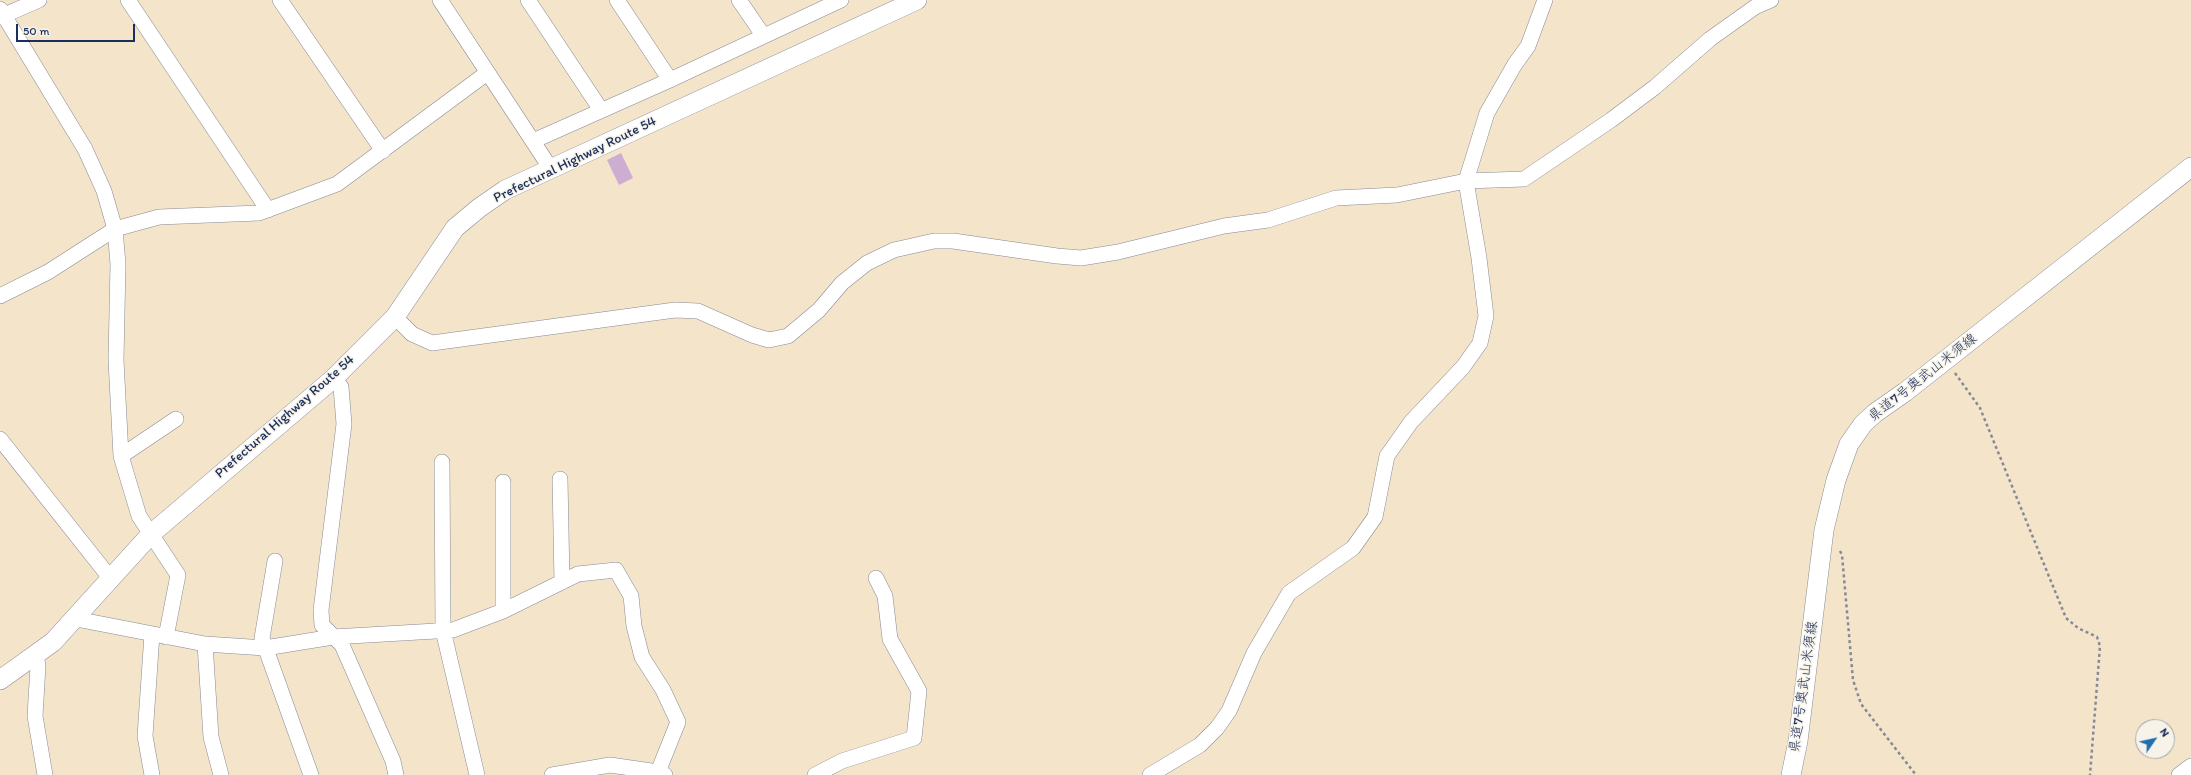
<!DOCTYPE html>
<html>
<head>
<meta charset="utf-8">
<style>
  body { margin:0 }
  #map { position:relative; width:2191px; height:775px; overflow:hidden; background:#f3e4ca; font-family:Itim,sans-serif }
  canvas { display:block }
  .north { position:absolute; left:2135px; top:719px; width:40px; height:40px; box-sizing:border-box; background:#f7f3e8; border:1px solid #9fa5b1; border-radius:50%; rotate:56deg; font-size:11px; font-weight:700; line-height:16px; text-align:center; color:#1b2f5e }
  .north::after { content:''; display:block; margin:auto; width:14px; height:18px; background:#1f6fb2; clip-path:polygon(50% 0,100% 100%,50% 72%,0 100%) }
  .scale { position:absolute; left:16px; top:24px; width:119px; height:18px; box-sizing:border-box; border:2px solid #1b2f5e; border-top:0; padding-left:5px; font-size:12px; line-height:14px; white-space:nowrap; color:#1b2f5e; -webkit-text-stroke:3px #f7f3e8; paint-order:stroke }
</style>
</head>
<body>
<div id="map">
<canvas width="2191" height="775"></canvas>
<div class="north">N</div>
<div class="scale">50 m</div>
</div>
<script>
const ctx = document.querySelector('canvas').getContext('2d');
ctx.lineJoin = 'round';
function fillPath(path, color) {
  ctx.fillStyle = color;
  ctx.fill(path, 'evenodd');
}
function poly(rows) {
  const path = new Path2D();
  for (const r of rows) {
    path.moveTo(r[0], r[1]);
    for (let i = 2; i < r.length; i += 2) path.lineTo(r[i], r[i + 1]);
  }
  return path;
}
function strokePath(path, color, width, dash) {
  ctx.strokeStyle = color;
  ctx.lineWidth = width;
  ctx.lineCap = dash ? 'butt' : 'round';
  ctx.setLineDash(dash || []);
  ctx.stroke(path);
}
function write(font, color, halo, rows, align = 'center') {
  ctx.font = font + ' Itim,"Klee One",sans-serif';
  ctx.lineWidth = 3;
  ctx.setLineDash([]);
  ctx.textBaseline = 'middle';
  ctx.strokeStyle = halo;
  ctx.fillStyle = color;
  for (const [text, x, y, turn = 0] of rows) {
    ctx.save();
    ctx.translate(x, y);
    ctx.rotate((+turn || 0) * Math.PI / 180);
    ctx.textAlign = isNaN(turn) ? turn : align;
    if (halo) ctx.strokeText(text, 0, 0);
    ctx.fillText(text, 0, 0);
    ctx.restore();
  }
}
const building = poly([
  [621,153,633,178,619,185,607,160]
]);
const path = poly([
  [1955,373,1980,408,2066,618,2078,628,2097,637,2100,646,2090,775],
  [1840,551,1842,555,1853,680,1861,704,1916,775]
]);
const minor = poly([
  [128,0,268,210],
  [280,0,383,151],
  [440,0,551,169],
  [528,0,601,110],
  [617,0,670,80],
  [739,0,763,35],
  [0,9,85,149,104,191,115,229,118,264,116,360,121,456,139,516,178,575,166,637],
  [0,17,39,0],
  [533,141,670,80,841,0],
  [0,296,48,272,115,229,159,217,259,213,337,184,487,73],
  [395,317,412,334,432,343,675,310,698,311,752,335,769,340,788,336,819,310,842,283,867,263,894,250,934,241,953,241,1057,256,1081,258,1118,252,1224,226,1268,220,1336,198,1397,195,1466,181,1524,179,1611,120,1655,87,1710,39,1755,7,1771,0],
  [334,378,341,387,344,424,321,610,322,625,342,645,393,761,396,775],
  [0,439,111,579],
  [121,456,176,419],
  [442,462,443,630,477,775],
  [560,479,562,582],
  [275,561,262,638,311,775],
  [503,611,503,482],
  [76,619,205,644,265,648,333,637,453,630,503,611,578,574,616,570,631,596,634,626,642,657,663,690,678,722,658,772,665,775],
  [205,644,211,737,221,775],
  [36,655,38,666,35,716,45,775],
  [152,775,145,736,152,634],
  [552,775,610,765,658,772],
  [815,775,842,761,914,738,919,691,890,639,885,596,876,578],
  [1150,775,1200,745,1217,728,1229,711,1254,653,1289,593,1353,548,1375,517,1387,456,1411,422,1463,367,1480,343,1486,316,1479,258,1466,181,1487,113,1515,64,1528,46,1545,0],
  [2179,775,2191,766]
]);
const major = poly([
  [0,680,53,642,151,534,334,378,395,317,455,228,479,208,505,190,917,0],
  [1791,775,1798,741,1824,530,1836,480,1849,444,1863,424,1875,413,1905,392,2191,167]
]);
const streetNames = [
  ["Prefectural Highway Route 54",575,160,-26],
  ["県道7号奥武山米須線",1923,378,-38],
  ["Prefectural Highway Route 54",285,417,-41],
  ["県道7号奥武山米須線",1804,687,-82]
];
fillPath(building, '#ceadd2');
strokePath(minor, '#878a94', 16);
strokePath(major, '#878a94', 20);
strokePath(path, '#878a94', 2.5, [3, 3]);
strokePath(minor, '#fff', 15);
strokePath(major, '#fff', 19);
write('14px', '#1b2f5e', '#f7f3e8', streetNames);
</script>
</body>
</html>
